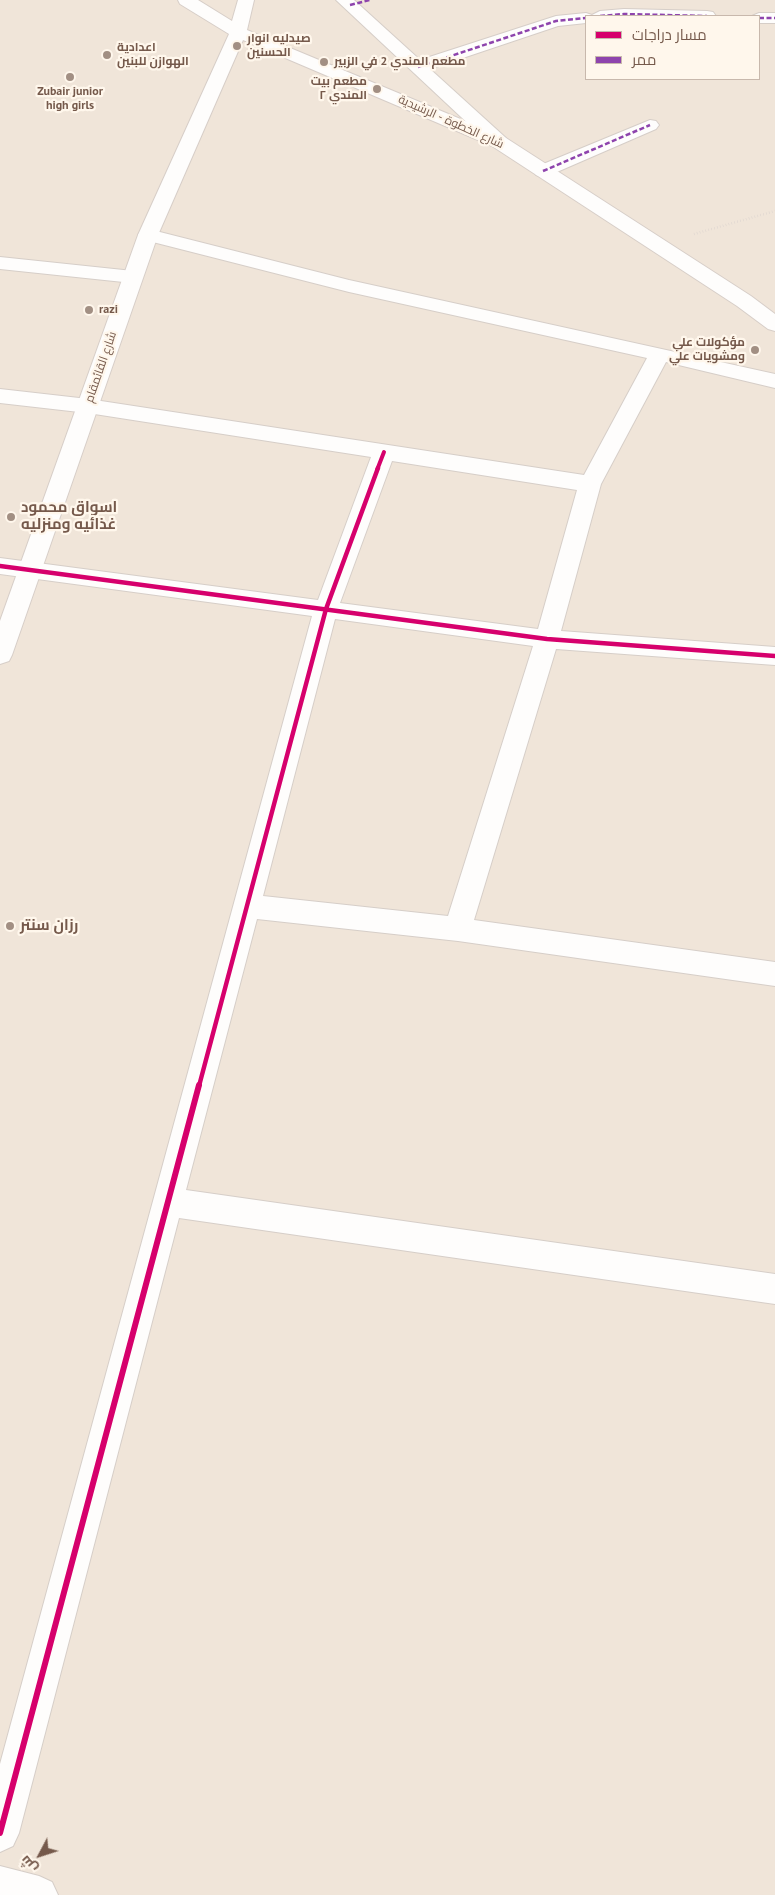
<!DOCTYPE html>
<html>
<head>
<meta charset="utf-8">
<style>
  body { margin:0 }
  #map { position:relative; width:775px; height:1895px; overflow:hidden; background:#f7f2eb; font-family:"PT Sans",Cairo,sans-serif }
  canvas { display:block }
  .legend { position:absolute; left:585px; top:15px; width:175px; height:65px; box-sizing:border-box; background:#fff7ec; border:1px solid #c8b8ac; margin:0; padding:6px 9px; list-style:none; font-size:15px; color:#75594b }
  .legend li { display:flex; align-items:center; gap:10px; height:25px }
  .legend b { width:25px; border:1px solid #c8b8ac }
  .north { position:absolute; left:15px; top:1830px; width:50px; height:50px; -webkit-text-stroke:4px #fff7ec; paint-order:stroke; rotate:230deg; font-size:14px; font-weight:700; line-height:20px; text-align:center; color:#75594b }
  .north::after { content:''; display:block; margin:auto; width:18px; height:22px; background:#75594b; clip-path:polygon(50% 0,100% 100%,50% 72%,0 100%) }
</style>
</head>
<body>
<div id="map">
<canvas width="775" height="1895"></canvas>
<ul class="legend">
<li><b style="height:6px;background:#d6006c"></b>مسار دراجات</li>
<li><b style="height:6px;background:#8e44ad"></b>ممر</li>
</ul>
<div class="north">ش</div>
</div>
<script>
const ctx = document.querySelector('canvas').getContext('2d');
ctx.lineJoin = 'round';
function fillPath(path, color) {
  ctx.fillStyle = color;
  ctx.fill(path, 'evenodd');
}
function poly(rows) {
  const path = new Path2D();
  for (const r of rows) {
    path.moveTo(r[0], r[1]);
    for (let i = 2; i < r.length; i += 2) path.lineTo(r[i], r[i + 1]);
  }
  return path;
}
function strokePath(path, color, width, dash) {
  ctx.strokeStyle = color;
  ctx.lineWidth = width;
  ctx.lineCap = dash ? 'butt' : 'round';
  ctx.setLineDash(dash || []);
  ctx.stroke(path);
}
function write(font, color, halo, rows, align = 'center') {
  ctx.font = font + ' "PT Sans",Cairo,sans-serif';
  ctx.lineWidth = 4.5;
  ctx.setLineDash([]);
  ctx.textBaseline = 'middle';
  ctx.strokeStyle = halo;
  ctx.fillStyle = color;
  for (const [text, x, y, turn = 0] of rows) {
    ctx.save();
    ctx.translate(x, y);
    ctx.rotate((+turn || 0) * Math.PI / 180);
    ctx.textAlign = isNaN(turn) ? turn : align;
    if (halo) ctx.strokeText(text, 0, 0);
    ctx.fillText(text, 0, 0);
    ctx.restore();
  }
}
const residential = poly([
  [0,0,775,0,775,1895,0,1895],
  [586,16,759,16,759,79,586,79]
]);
const path = poly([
  [694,234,775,211]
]);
const street = poly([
  [336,0,354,0,420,60,556,16,586,13,592,15,600,11,624,9,707,11,713,12,716,16,586,16,586,23,558,26,430,69,506,138,508,142,506,146,499,148,492,146,336,0],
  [759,13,775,13,775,23,759,23,759,16,752,16,759,13],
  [650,120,656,121,659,125,656,129,550,175,543,177,536,175,534,171,536,167,650,120],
  [148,229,349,280,775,374,775,388,666,362,601,484,561,631,775,647,775,665,556,649,474,920,775,962,775,986,458,941,257,919,186,1190,775,1274,775,1304,179,1218,19,1833,13,1846,0,1852,0,1764,312,616,0,574,0,558,318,600,371,457,88,413,0,403,0,389,88,399,584,475,647,358,349,292,141,239,138,235,141,231,148,229],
  [392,461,577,490,538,629,340,603,392,461],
  [335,619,533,646,448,916,263,896,335,619],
  [0,257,133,271,140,273,143,277,140,281,133,283,0,269,0,257],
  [0,1866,39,1876,52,1882,58,1895,0,1895,0,1866]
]);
const secondary = poly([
  [178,0,198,0,232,21,238,0,254,0,247,30,506,138,751,296,775,314,775,331,768,329,737,306,492,146,243,40,158,235,12,655,9,661,0,664,0,621,138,235,229,34,180,4,178,0]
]);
const quiet = poly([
  [350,5,370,0],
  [600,16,624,14,707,16],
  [759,18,775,18],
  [418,67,556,21,586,18],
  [543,171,650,125]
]);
const cyclewayFar2 = poly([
  [377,470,384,452]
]);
const cyclewayFar1 = poly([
  [0,566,547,639,775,656],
  [199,1086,326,609,378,468]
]);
const cycleway = poly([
  [0,1833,199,1085]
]);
const markers = [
  [237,46,5,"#a28f83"],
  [107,55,5,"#a28f83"],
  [324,62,5,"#a28f83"],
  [70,77,5,"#a28f83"],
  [377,89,5,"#a28f83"],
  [89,310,5,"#a28f83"],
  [755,350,5,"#a28f83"],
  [11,517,5,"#a28f83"],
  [10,926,5,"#a28f83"]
];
const farPoinames = [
  ["صيدليه انوار",247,39],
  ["الحسنين",247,53],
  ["اعدادية",117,48],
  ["الهوازن للبنين",117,62],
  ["مطعم المندي 2 في الزبير",334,62],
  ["مطعم بيت",367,82,"right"],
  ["المندي ٢",367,96,"right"],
  ["Zubair junior",70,92,"center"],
  ["high girls",70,106,"center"],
  ["razi",99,310],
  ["مؤكولات علي",745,343,"right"],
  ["ومشويات علي",745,357,"right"]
];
const farStreetnames = [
  ["شارع الخطوة - الرشيدية",451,122,24],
  ["شارع القائمقام",101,367,-71]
];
const poiNames = [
  ["اسواق محمود",21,508],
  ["غذائيه ومنزليه",21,525],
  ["رزان سنتر",20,926]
];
fillPath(residential, '#f0e5d9');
strokePath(street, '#d6cec8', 2);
strokePath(secondary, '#d7cec8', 2);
strokePath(path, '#dad2ce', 2.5, [0.5, 2.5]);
fillPath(street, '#fefdfc');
fillPath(secondary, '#fefdfc');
strokePath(quiet, '#8e44ad', 2.5, [5, 2.5]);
strokePath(cyclewayFar2, '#d6006c', 4);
strokePath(cyclewayFar1, '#d6006c', 4.5);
strokePath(cycleway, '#d6006c', 6);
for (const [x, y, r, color] of markers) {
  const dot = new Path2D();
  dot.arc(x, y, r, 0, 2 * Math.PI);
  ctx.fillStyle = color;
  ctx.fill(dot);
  strokePath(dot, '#fff7ec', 2);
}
write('bold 12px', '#75594b', '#fff7ec', farPoinames, 'left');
write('12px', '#75594b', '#fff7ec', farStreetnames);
write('bold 15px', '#75594b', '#fff7ec', poiNames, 'left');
</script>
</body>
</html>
